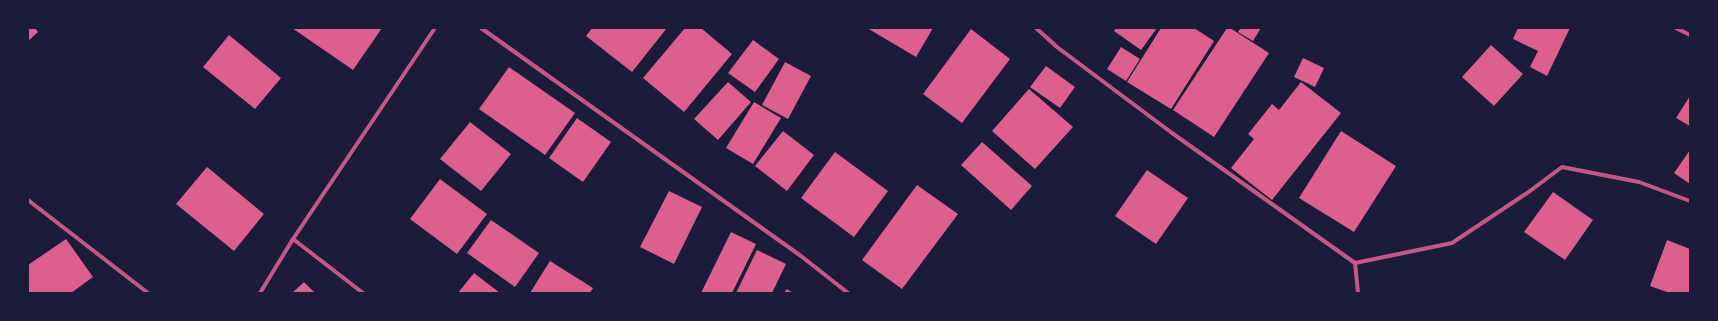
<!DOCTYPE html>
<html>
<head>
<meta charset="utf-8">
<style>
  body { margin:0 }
  #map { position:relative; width:1718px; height:321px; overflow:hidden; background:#1b1b3a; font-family:"Zilla Slab",serif }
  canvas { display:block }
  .frame { position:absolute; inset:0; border:29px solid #1b1b3a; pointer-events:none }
</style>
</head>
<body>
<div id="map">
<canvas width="1718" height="321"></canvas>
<div class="frame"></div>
</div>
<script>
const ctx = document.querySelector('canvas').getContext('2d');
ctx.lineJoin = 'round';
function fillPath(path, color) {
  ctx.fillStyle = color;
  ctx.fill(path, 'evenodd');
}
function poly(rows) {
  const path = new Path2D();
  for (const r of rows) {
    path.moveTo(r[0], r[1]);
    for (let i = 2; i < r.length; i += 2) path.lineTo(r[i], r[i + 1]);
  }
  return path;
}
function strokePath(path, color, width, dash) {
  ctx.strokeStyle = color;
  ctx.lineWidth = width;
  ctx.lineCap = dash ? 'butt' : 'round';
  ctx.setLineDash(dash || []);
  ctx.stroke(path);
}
const building = poly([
  [28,28,35,28,38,32,28,41],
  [292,28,382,28,353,70],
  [592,28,667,28,632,72,586,36],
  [685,28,701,28,732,54,684,112,643,78],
  [867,28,933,28,916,57],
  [1116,28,1157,28,1141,50,1114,31],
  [1161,28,1194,28,1214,41,1171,109,1127,82],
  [1227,28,1230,28,1269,53,1214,137,1173,110],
  [1241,28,1261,28,1253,41,1238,32],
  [1518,28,1570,28,1547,76,1530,67,1538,51,1513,39],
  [971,29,1010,59,962,123,923,94],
  [229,35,281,78,255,109,203,67],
  [753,40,779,59,755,92,728,73],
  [1491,45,1523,74,1494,106,1462,77],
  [1121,47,1140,59,1126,81,1107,69],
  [1303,58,1324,68,1315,87,1294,77],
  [785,62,811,76,788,119,762,105],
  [1046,66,1075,87,1060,108,1030,87],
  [509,67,575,113,545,155,479,109],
  [728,82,751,102,718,140,694,119],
  [1301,82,1341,113,1272,200,1231,168,1254,139,1248,134,1272,104,1279,110],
  [1029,89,1073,127,1035,169,992,131],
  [1690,96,1690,126,1676,118],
  [754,102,781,118,753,164,726,148],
  [577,118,611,142,583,182,549,158],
  [470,122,511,154,481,191,440,159],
  [783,131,814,155,787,191,755,166],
  [1341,131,1396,166,1354,232,1299,198],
  [982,142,1032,186,1011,210,961,165],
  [1690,150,1690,184,1674,173],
  [835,152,888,191,854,237,801,198],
  [207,167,264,214,234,251,176,204],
  [1147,170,1188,198,1156,244,1115,216],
  [440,179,487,214,457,254,410,219],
  [917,185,958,214,902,289,862,260],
  [669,191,702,207,674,264,640,247],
  [1553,192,1593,220,1565,260,1524,232],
  [491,220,539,253,515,287,467,253],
  [731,232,756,244,732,293,701,293],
  [66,239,93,277,71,293,28,293,28,265],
  [1667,240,1690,249,1690,293,1670,293,1650,286],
  [757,250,786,264,772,293,736,293],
  [550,261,593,288,590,293,530,293],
  [474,273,500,293,458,293],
  [304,282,315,293,292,293],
  [787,289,793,293,784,293]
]);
const minor = poly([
  [481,28,801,256,848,293],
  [1036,28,1057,47,1172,133,1355,263,1358,293],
  [1676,28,1690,35],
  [28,200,148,293],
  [293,239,363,293],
  [1355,263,1452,243,1530,191,1562,167,1639,182,1690,201],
  [260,293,293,239,435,28]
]);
fillPath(building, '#dd5f8e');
strokePath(minor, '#c65784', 4);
</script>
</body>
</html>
